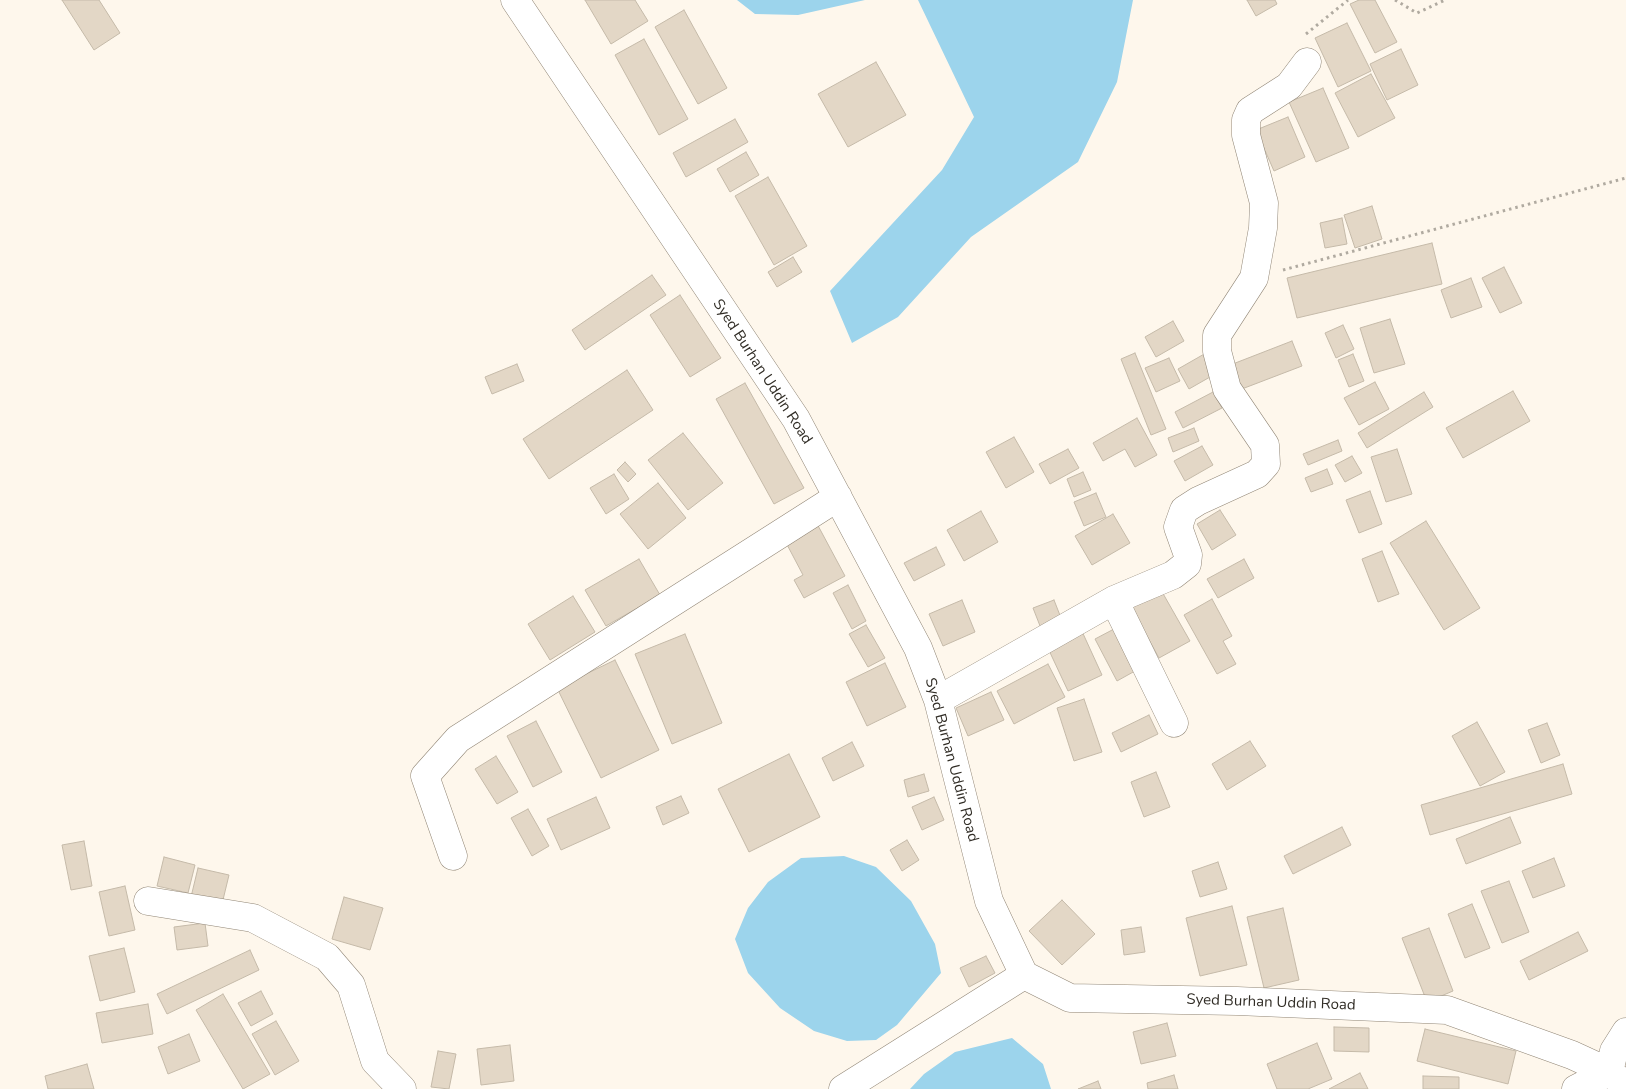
<!DOCTYPE html>
<html>
<head>
<meta charset="utf-8">
<style>
  body { margin:0 }
  canvas { display:block; background:#fef7ec }
</style>
</head>
<body>
<canvas width="1626" height="1089"></canvas>
<script>
const ctx = document.querySelector('canvas').getContext('2d');
ctx.lineJoin = 'round';
function fillPath(path, color) {
  ctx.fillStyle = color;
  ctx.fill(path, 'evenodd');
}
function poly(rows) {
  const path = new Path2D();
  for (const r of rows) {
    path.moveTo(r[0], r[1]);
    for (let i = 2; i < r.length; i += 2) path.lineTo(r[i], r[i + 1]);
  }
  return path;
}
function strokePath(path, color, width, dash) {
  ctx.strokeStyle = color;
  ctx.lineWidth = width;
  ctx.lineCap = dash ? 'butt' : 'round';
  ctx.setLineDash(dash || []);
  ctx.stroke(path);
}
function write(font, color, halo, rows, align = 'center') {
  ctx.font = font + ' "Nunito Sans",sans-serif';
  ctx.lineWidth = 4.5;
  ctx.setLineDash([]);
  ctx.textBaseline = 'middle';
  ctx.strokeStyle = halo;
  ctx.fillStyle = color;
  for (const [text, x, y, turn = 0] of rows) {
    ctx.save();
    ctx.translate(x, y);
    ctx.rotate((+turn || 0) * Math.PI / 180);
    ctx.textAlign = isNaN(turn) ? turn : align;
    if (halo) ctx.strokeText(text, 0, 0);
    ctx.fillText(text, 0, 0);
    ctx.restore();
  }
}
const water = poly([
  [737,0,865,0,798,15,755,14],
  [918,0,1133,0,1117,82,1078,162,971,237,898,317,852,343,830,291,942,170,974,117],
  [844,856,876,867,911,901,935,944,941,973,897,1025,876,1040,847,1041,814,1031,780,1008,748,973,735,939,748,908,768,882,801,858],
  [1012,1038,1043,1064,1051,1089,910,1089,924,1074,955,1052]
]);
const building = poly([
  [62,0,99,0,120,33,94,50,62,0],
  [585,0,635,0,648,21,611,44,585,0],
  [1247,0,1275,0,1277,4,1256,16,1247,0],
  [1359,0,1375,0,1397,42,1375,53,1350,4,1359,0],
  [684,10,727,88,698,104,655,27,684,10],
  [1347,23,1371,71,1338,87,1315,38,1347,23],
  [644,39,688,119,659,135,615,55,644,39],
  [1401,49,1418,85,1387,100,1370,64,1401,49],
  [876,62,906,115,848,147,818,94,876,62],
  [1371,74,1395,118,1358,137,1335,93,1371,74],
  [1323,88,1349,148,1316,162,1289,102,1323,88],
  [1288,117,1305,157,1274,171,1256,130,1288,117],
  [735,119,748,142,686,177,673,153,735,119],
  [746,152,759,175,730,192,717,169,746,152],
  [768,177,807,246,774,265,735,196,768,177],
  [1372,206,1382,239,1355,248,1344,215,1372,206],
  [1342,218,1347,244,1325,248,1320,223,1342,218],
  [1432,243,1442,284,1297,318,1287,278,1432,243],
  [793,257,802,272,777,287,768,272,793,257],
  [1504,267,1522,303,1500,313,1482,278,1504,267],
  [652,275,666,295,585,350,572,330,652,275],
  [1471,278,1482,307,1451,318,1441,290,1471,278],
  [680,295,721,358,690,377,650,315,680,295],
  [1390,319,1405,364,1374,373,1360,328,1390,319],
  [1173,321,1184,341,1156,357,1145,337,1173,321],
  [1343,325,1354,349,1336,358,1325,333,1343,325],
  [1292,341,1302,366,1234,392,1225,367,1292,341],
  [1135,353,1166,429,1151,435,1121,359,1135,353],
  [1206,353,1217,373,1189,389,1178,369,1206,353],
  [1353,354,1364,381,1349,387,1338,360,1353,354],
  [1169,358,1180,381,1156,392,1145,368,1169,358],
  [517,364,524,381,492,394,485,377,517,364],
  [627,370,653,410,549,479,523,439,627,370],
  [1375,382,1389,409,1359,425,1344,398,1375,382],
  [745,383,804,488,774,504,716,399,745,383],
  [1513,391,1530,421,1463,458,1446,428,1513,391],
  [1213,392,1222,408,1183,428,1175,412,1213,392],
  [1424,392,1433,407,1367,448,1358,433,1424,392],
  [1137,418,1157,455,1135,467,1125,449,1103,461,1093,443,1137,418],
  [1194,428,1199,441,1173,452,1168,438,1194,428],
  [683,433,723,483,688,510,648,460,683,433],
  [1014,437,1034,472,1006,488,986,452,1014,437],
  [1338,440,1342,451,1308,465,1303,454,1338,440],
  [1202,446,1213,465,1185,481,1174,461,1202,446],
  [1068,449,1079,468,1050,484,1039,464,1068,449],
  [1397,449,1412,494,1386,502,1371,457,1397,449],
  [1352,456,1362,473,1345,482,1335,465,1352,456],
  [625,462,636,474,628,482,617,470,625,462],
  [1327,469,1333,484,1311,492,1305,478,1327,469],
  [1083,472,1091,490,1074,497,1067,479,1083,472],
  [614,474,629,499,606,514,590,488,614,474],
  [658,483,686,518,648,549,620,514,658,483],
  [1370,491,1382,524,1359,533,1346,500,1370,491],
  [1096,493,1106,517,1084,526,1074,502,1096,493],
  [1220,510,1236,535,1212,550,1197,524,1220,510],
  [981,511,998,542,964,561,947,530,981,511],
  [1113,514,1130,543,1092,565,1075,536,1113,514],
  [815,520,845,576,804,598,794,580,803,575,783,537,815,520],
  [1426,521,1480,608,1444,630,1390,543,1426,521],
  [936,547,945,565,914,581,904,563,936,547],
  [1382,551,1399,594,1378,602,1362,559,1382,551],
  [639,559,660,595,606,626,585,590,639,559],
  [1244,559,1254,578,1218,598,1207,579,1244,559],
  [848,585,866,621,852,629,833,593,848,585],
  [1161,590,1190,641,1159,658,1131,607,1161,590],
  [573,596,595,632,550,660,528,624,573,596],
  [1212,599,1232,636,1223,641,1236,664,1217,674,1184,615,1212,599],
  [962,600,975,632,943,646,929,614,962,600],
  [1054,600,1063,623,1042,631,1033,608,1054,600],
  [866,625,885,658,868,667,849,634,866,625],
  [1080,627,1102,675,1068,691,1046,644,1080,627],
  [1114,629,1135,671,1117,681,1095,639,1114,629],
  [685,634,722,723,672,744,635,654,685,634],
  [615,660,659,750,601,778,557,688,615,660],
  [885,663,906,707,867,726,846,682,885,663],
  [1048,664,1065,697,1014,724,997,691,1048,664],
  [991,692,1004,720,968,736,956,708,991,692],
  [1084,699,1102,752,1074,761,1057,708,1084,699],
  [1149,715,1158,734,1121,752,1112,733,1149,715],
  [536,721,562,772,533,787,507,736,536,721],
  [1477,722,1505,772,1480,786,1452,736,1477,722],
  [1547,723,1560,755,1541,763,1528,730,1547,723],
  [1250,741,1266,766,1227,790,1212,764,1250,741],
  [852,742,864,766,833,781,822,758,852,742],
  [789,754,820,817,749,852,718,789,789,754],
  [496,756,518,792,497,804,475,769,496,756],
  [1563,764,1572,794,1430,835,1421,805,1563,764],
  [1156,772,1170,807,1144,817,1131,782,1156,772],
  [924,774,929,791,908,797,904,780,924,774],
  [681,796,689,813,663,825,656,807,681,796],
  [596,797,610,828,561,850,547,819,596,797],
  [934,797,944,820,922,830,912,807,934,797],
  [528,809,549,846,532,856,511,818,528,809],
  [1510,817,1521,843,1466,864,1456,839,1510,817],
  [1342,827,1351,845,1293,874,1284,856,1342,827],
  [907,840,919,860,902,871,890,850,907,840],
  [84,841,92,886,71,890,62,845,84,841],
  [164,857,195,865,188,893,157,886,164,857],
  [1554,858,1565,886,1533,898,1522,871,1554,858],
  [1218,862,1227,889,1200,897,1192,871,1218,862],
  [198,868,229,875,222,904,191,897,198,868],
  [1509,881,1529,932,1502,943,1481,891,1509,881],
  [125,886,135,930,109,936,99,892,125,886],
  [344,897,383,908,370,950,332,939,344,897],
  [1062,900,1095,934,1062,965,1029,931,1062,900],
  [1472,904,1490,948,1465,958,1448,914,1472,904],
  [1232,906,1247,965,1200,976,1186,918,1232,906],
  [1283,908,1299,980,1264,988,1247,917,1283,908],
  [205,923,208,946,177,950,174,927,205,923],
  [1141,927,1145,952,1124,955,1121,930,1141,927],
  [1429,928,1453,991,1427,1002,1402,938,1429,928],
  [1578,932,1588,951,1529,980,1520,961,1578,932],
  [124,948,135,992,100,1001,89,956,124,948],
  [250,950,259,970,167,1014,157,994,250,950],
  [986,956,995,973,969,987,960,968,986,956],
  [261,991,273,1014,251,1026,238,1003,261,991],
  [223,994,270,1074,243,1089,196,1010,223,994],
  [148,1004,153,1034,102,1043,96,1013,148,1004],
  [276,1021,299,1061,275,1075,252,1034,276,1021],
  [1167,1023,1176,1056,1141,1064,1133,1032,1167,1023],
  [1334,1027,1369,1028,1369,1052,1334,1051,1334,1027],
  [1425,1029,1516,1051,1508,1084,1417,1061,1425,1029],
  [189,1034,200,1061,168,1074,158,1047,189,1034],
  [1317,1043,1332,1079,1308,1089,1277,1089,1267,1064,1317,1043],
  [510,1045,514,1081,481,1085,477,1049,510,1045],
  [438,1051,456,1054,449,1089,431,1087,438,1051],
  [87,1064,94,1089,48,1089,45,1076,87,1064],
  [1360,1073,1368,1089,1329,1089,1360,1073],
  [1174,1075,1178,1089,1148,1089,1147,1083,1174,1075],
  [1423,1076,1459,1077,1459,1089,1423,1089,1423,1076],
  [1098,1081,1101,1089,1078,1089,1098,1081]
]);
const path = poly([
  [1395,0,1417,13,1445,0],
  [1306,34,1348,0],
  [1283,270,1626,178]
]);
const minor = poly([
  [515,0,796,419,918,648,938,700,989,901,1024,975,1070,998,1237,1001,1447,1010,1572,1055,1609,1072,1626,1085],
  [1114,600,1174,723],
  [938,700,1114,600,1173,575,1187,564,1188,555,1178,527,1184,510,1198,501,1257,474,1266,464,1265,445,1227,389,1217,351,1217,335,1254,278,1263,228,1264,203,1246,135,1246,120,1250,111,1289,86,1307,62],
  [453,856,425,776,458,739,838,497],
  [148,901,253,918,327,957,351,985,375,1061,402,1089],
  [843,1089,1024,975],
  [1576,1089,1609,1072,1614,1051,1626,1032]
]);
const streetNames = [
  ["Syed Burhan Uddin Road",762,372,57],
  ["Syed Burhan Uddin Road",951,760,75],
  ["Syed Burhan Uddin Road",1271,1003,2]
];
fillPath(water, '#9cd4ec');
fillPath(building, '#e3d7c6');
strokePath(building, '#c5baa9', 1);
strokePath(minor, '#918676', 29);
strokePath(path, '#b0aaa0', 3, [2.5, 4]);
strokePath(minor, '#fff', 28);
write('15px', '#312d26', '#fff', streetNames);
</script>
</body>
</html>
